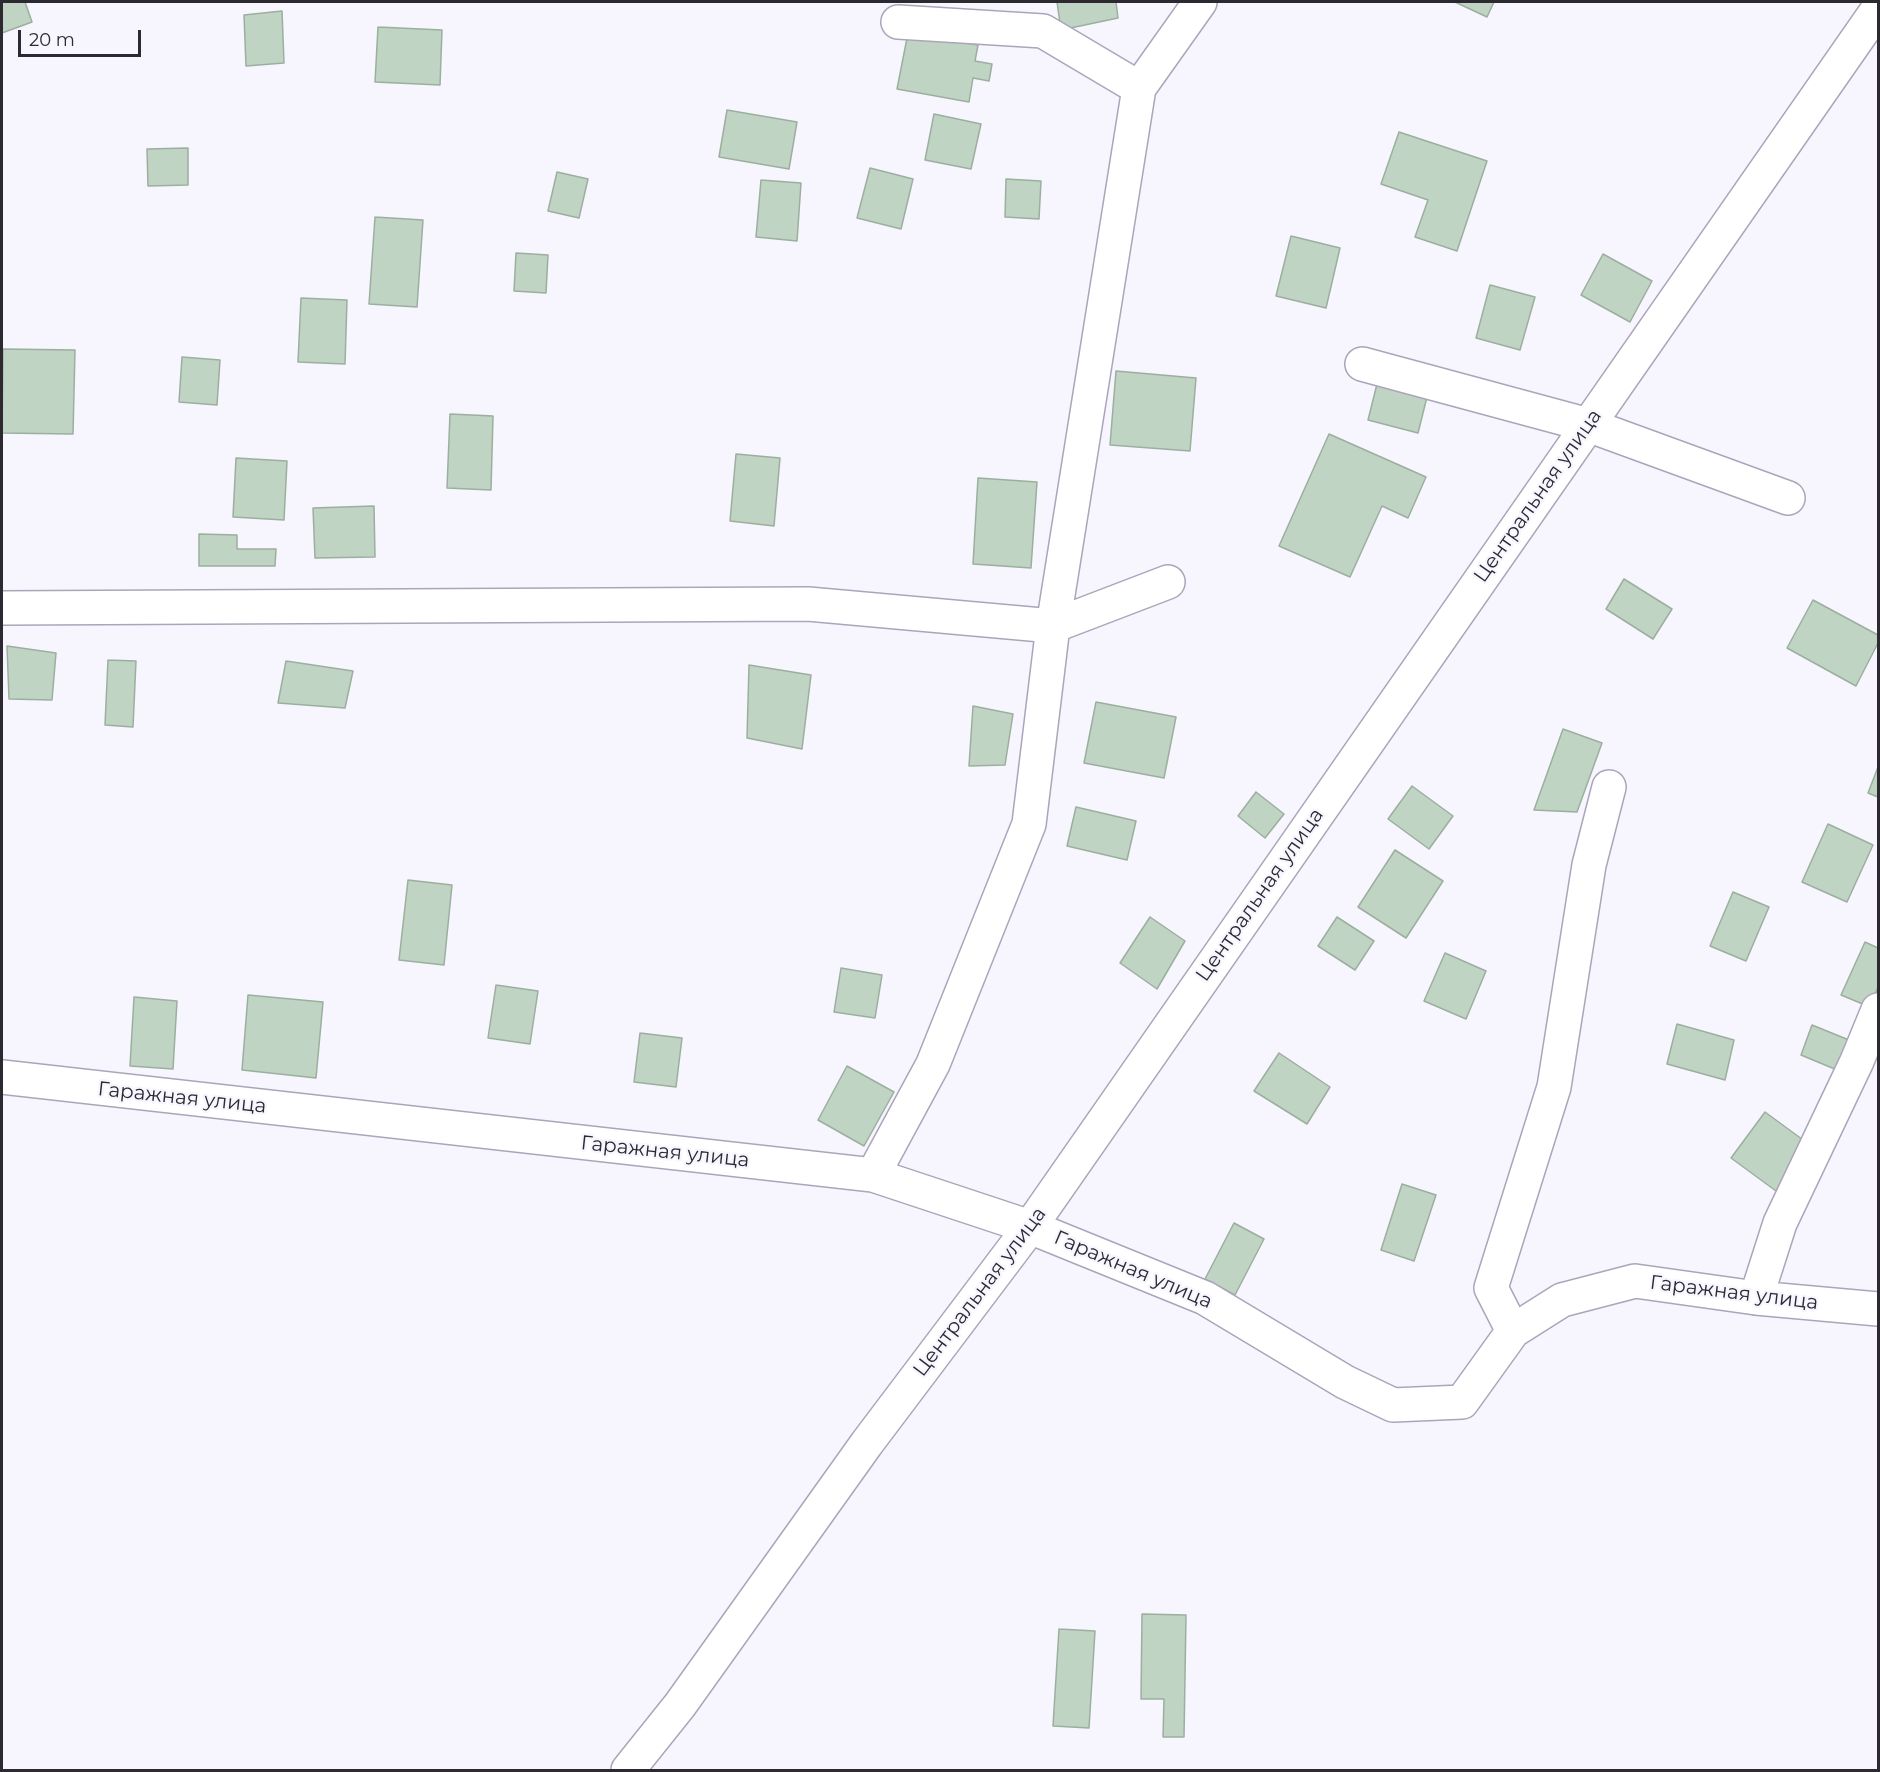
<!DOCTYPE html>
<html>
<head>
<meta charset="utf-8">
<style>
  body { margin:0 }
  #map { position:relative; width:1880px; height:1772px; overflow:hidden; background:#f7f5fe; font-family:Montserrat,sans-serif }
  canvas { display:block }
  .frame { position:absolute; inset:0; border:3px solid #2c2931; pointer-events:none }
  .scale { position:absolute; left:18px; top:30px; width:123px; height:27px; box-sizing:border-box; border:3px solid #2c2931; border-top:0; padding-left:8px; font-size:18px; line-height:21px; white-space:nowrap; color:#2c2931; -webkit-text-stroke:4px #f7f5fe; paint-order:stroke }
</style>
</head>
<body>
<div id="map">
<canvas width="1880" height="1772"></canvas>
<div class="frame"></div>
<div class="scale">20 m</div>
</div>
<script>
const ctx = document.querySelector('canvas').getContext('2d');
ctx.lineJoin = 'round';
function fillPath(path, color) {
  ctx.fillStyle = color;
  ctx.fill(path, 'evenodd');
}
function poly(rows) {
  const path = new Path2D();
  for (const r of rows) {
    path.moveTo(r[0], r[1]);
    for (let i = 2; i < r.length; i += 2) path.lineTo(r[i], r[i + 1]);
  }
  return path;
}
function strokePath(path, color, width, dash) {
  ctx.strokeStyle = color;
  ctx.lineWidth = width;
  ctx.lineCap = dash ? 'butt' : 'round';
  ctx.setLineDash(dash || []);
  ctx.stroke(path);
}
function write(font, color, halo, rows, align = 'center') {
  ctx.font = font + ' Montserrat,sans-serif';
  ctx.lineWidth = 4.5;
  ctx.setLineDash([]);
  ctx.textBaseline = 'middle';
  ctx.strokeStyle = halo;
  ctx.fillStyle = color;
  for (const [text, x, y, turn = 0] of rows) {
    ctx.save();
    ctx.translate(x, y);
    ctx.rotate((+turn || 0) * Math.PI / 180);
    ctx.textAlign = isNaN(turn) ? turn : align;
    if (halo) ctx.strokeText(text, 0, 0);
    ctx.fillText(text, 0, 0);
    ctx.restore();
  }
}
const building = poly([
  [2,2,25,2,32,22,2,33,2,2],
  [1057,2,1116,2,1118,18,1061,30,1057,2],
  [1455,2,1494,2,1487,17,1455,2],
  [282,11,284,63,246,66,244,15,282,11],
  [378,27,442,30,440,85,375,82,378,27],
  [908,33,978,45,975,61,992,64,989,81,973,78,969,102,897,89,908,33],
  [727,110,797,122,789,169,719,157,727,110],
  [934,114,981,124,971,169,925,160,934,114],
  [1399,132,1487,161,1457,251,1415,237,1428,200,1381,184,1399,132],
  [188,148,188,185,148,186,147,149,188,148],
  [870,168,913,179,901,229,857,218,870,168],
  [557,172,588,179,579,218,548,211,557,172],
  [1006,179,1041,181,1039,219,1005,217,1006,179],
  [761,180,801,183,797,241,756,237,761,180],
  [375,217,423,220,417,307,369,304,375,217],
  [1291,236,1340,248,1326,308,1276,296,1291,236],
  [516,253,548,255,546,293,514,291,516,253],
  [1603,254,1652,281,1630,322,1581,295,1603,254],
  [1490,285,1535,297,1520,350,1476,338,1490,285],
  [301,298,347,300,345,364,298,362,301,298],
  [3,349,75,350,73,434,2,433,3,349],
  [182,357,220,360,217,405,179,402,182,357],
  [1116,371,1196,378,1190,451,1110,445,1116,371],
  [1378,380,1428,393,1418,433,1368,420,1378,380],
  [450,414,493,416,491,490,447,488,450,414],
  [1329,434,1426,477,1408,518,1382,506,1350,577,1279,546,1329,434],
  [736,454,780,458,774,526,730,521,736,454],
  [236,458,287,461,284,520,233,517,236,458],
  [978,478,1037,482,1031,568,973,564,978,478],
  [374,506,375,557,315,558,313,508,374,506],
  [199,534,237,535,237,549,276,549,275,566,199,566,199,534],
  [1624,579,1672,609,1653,639,1606,609,1624,579],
  [1813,600,1878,635,1878,643,1856,686,1787,648,1813,600],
  [7,646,56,653,52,700,9,699,7,646],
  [108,660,136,661,133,727,105,725,108,660],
  [286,661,353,671,345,708,278,703,286,661],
  [749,665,811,675,802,749,747,738,749,665],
  [1096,702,1176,717,1164,778,1084,763,1096,702],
  [973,706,1013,714,1005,765,969,766,973,706],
  [1563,729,1602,743,1577,812,1534,810,1563,729],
  [1878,767,1878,797,1868,793,1878,767],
  [1412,786,1453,816,1429,849,1388,819,1412,786],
  [1256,792,1284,814,1265,838,1238,816,1256,792],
  [1076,807,1136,821,1127,860,1067,846,1076,807],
  [1828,824,1873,845,1847,902,1802,882,1828,824],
  [1395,850,1443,881,1406,938,1358,907,1395,850],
  [408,880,452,885,444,965,399,960,408,880],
  [1733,892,1769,907,1746,961,1710,946,1733,892],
  [1150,917,1185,941,1157,989,1120,963,1150,917],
  [1337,917,1374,941,1355,970,1318,946,1337,917],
  [1865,942,1878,948,1878,987,1870,1007,1841,995,1865,942],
  [1445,953,1486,971,1466,1019,1424,1001,1445,953],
  [841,968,882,975,875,1018,834,1012,841,968],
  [496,985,538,991,530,1044,488,1038,496,985],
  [248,995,323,1002,316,1078,242,1070,248,995],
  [134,997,177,1001,173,1069,130,1066,134,997],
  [1677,1024,1734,1040,1725,1080,1667,1064,1677,1024],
  [1812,1025,1849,1040,1837,1070,1801,1055,1812,1025],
  [640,1033,682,1038,676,1087,634,1082,640,1033],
  [1279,1053,1330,1087,1307,1124,1254,1091,1279,1053],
  [847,1066,894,1092,864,1146,818,1120,847,1066],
  [1765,1112,1810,1145,1776,1191,1731,1158,1765,1112],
  [1402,1184,1436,1195,1414,1261,1381,1250,1402,1184],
  [1234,1223,1264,1239,1235,1295,1205,1279,1234,1223],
  [1142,1614,1186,1615,1184,1737,1163,1737,1164,1699,1141,1699,1142,1614],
  [1059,1629,1095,1631,1089,1728,1053,1726,1059,1629]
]);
const minor = poly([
  [898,22,1043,31,1139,88],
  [1362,364,1588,425,1788,498],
  [2,608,808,604,1053,626,1168,582],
  [2,1077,873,1175,1030,1227,1205,1298,1345,1382,1393,1405,1462,1402,1513,1331,1562,1300,1635,1281,1756,1298,1878,1309],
  [873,1175,933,1064,1029,824,1053,626,1139,88,1200,2],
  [1756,1298,1780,1223,1857,1061,1878,1010],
  [1513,1331,1491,1288,1554,1087,1589,865,1609,787],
  [628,1770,680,1705,867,1443,1030,1227,1878,9]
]);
const streetNames = [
  ["Центральная улица",1538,496,-55],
  ["Центральная улица",1260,895,-55],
  ["Гаражная улица",182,1098,6],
  ["Гаражная улица",665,1152,6],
  ["Гаражная улица",1133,1270,23],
  ["Центральная улица",980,1292,-53],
  ["Гаражная улица",1734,1293,7]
];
fillPath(building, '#c0d4c3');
strokePath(building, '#9caf9f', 1.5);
strokePath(minor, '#aba5ba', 36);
strokePath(minor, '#fff', 33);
write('20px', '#2c2931', '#f7f5fe', streetNames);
</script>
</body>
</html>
